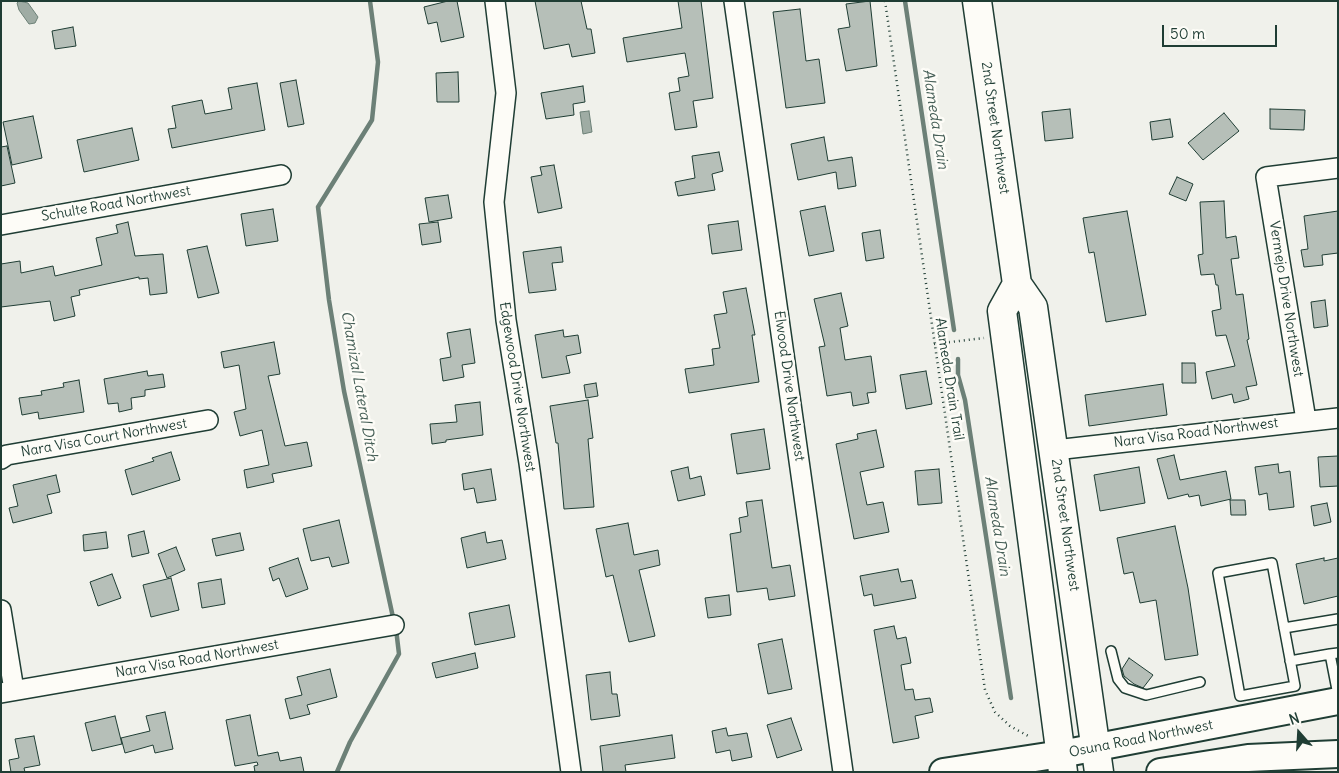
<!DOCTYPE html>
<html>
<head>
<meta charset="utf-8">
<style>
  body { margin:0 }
  #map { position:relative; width:1339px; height:773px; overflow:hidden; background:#f0f1eb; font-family:Delius,sans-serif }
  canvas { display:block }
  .frame { position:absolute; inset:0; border:2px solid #1f3d34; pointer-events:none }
  .north { position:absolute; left:1274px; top:708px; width:50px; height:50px; -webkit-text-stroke:4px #fdfcf7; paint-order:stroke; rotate:341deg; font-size:14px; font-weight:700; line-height:20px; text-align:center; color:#1f3d34 }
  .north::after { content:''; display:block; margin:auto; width:18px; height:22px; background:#1f3d34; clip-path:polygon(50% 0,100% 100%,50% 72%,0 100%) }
  .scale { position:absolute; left:1162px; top:25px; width:115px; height:22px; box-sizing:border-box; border:2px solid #1f3d34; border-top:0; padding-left:6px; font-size:15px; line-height:18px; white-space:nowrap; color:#1f3d34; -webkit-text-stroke:4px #fdfcf7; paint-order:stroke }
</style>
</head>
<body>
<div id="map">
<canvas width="1339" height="773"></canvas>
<div class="frame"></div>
<div class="north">N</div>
<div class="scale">50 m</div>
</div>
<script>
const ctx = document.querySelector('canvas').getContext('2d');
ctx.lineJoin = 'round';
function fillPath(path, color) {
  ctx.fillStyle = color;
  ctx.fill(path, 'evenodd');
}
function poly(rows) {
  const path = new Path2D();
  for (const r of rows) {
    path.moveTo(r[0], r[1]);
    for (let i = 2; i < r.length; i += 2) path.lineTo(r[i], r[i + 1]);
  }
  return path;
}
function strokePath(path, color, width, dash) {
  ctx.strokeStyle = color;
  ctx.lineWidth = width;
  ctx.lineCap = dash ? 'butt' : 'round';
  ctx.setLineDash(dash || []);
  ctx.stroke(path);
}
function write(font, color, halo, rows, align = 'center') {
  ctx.font = font + ' Delius,sans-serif';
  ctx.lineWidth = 5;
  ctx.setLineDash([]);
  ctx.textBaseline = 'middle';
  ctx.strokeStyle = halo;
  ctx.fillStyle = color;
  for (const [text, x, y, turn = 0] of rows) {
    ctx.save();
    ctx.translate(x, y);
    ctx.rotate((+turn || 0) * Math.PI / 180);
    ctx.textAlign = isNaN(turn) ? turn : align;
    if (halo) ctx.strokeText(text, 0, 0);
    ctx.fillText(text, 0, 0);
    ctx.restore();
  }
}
const water = poly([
  [19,1,28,3,38,17,35,23,29,24,19,10,17,3,19,1],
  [589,111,592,132,583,134,580,112,589,111]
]);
const stream = poly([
  [370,1,378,62,372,120,318,207,329,300,344,391,394,622],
  [905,1,954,330],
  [958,359,958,375,965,400,1011,698],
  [337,772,350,742,399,654,396,629]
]);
const building = poly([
  [448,1,457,1,464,37,441,42,437,22,428,24,424,7,448,1],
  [535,1,581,1,587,29,591,29,595,53,572,57,569,44,544,49,535,1],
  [678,1,701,1,713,98,693,101,697,127,675,130,669,93,680,91,678,78,689,76,685,53,627,62,623,38,682,28,678,1],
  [870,1,877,66,846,71,838,29,850,27,846,4,870,1],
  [800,9,806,61,819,59,825,103,786,108,773,12,800,9],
  [73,27,76,46,55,49,52,31,73,27],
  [458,72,459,102,437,102,436,73,458,72],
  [296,80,304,124,288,127,280,83,296,80],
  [257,83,265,130,172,148,168,129,176,128,172,106,202,100,205,114,232,109,228,88,257,83],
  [583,86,585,102,573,104,574,115,546,119,541,93,583,86],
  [1070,109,1073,138,1045,141,1042,112,1070,109],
  [1270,109,1305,110,1304,130,1270,129,1270,109],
  [1224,113,1239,131,1203,160,1188,143,1224,113],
  [33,116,42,158,12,165,3,122,33,116],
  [1170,119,1173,137,1152,140,1150,122,1170,119],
  [132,128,139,160,84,172,77,140,132,128],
  [824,137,828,161,852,157,856,186,838,189,836,172,798,180,791,144,824,137],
  [7,146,15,183,1,186,1,147,7,146],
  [719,152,723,171,712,174,715,190,678,196,675,182,695,178,692,156,719,152],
  [554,165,562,208,538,213,531,177,542,175,540,167,554,165],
  [1177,177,1193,184,1186,201,1169,194,1177,177],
  [448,195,452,218,429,222,425,198,448,195],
  [1224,201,1226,238,1236,236,1239,258,1231,259,1236,295,1243,294,1249,339,1247,340,1257,385,1246,387,1249,399,1234,403,1232,394,1212,399,1206,372,1235,366,1226,335,1216,336,1212,311,1221,309,1218,285,1216,285,1214,274,1201,275,1198,255,1203,254,1200,202,1224,201],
  [825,206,834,251,809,256,800,211,825,206],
  [273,209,278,241,246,246,241,214,273,209],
  [1127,211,1146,315,1106,322,1094,252,1089,253,1083,218,1127,211],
  [1338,211,1338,253,1322,255,1323,265,1304,267,1301,250,1308,249,1304,216,1338,211],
  [738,221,742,250,712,254,708,225,738,221],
  [128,222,135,256,163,254,167,293,150,295,148,278,139,279,139,277,79,290,80,295,71,297,75,316,54,321,50,301,1,307,1,264,20,261,21,273,53,266,55,276,102,265,96,238,118,233,116,225,128,222],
  [438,222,441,242,422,245,419,224,438,222],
  [880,230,884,258,866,261,862,233,880,230],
  [207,246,219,293,198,298,187,250,207,246],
  [561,247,563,262,552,263,556,290,529,293,523,252,561,247],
  [746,288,755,335,752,335,759,382,689,393,685,369,714,365,712,349,720,348,714,315,727,313,723,292,746,288],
  [841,293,848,326,840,328,845,360,871,356,876,392,867,393,869,403,853,406,851,392,827,396,819,347,825,346,814,299,841,293],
  [1325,300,1328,326,1314,328,1311,302,1325,300],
  [470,329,475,363,462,365,464,377,443,381,440,359,451,357,447,333,470,329],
  [563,330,564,337,578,335,581,353,566,356,570,373,542,378,535,335,563,330],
  [274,342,280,374,268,376,285,446,307,442,312,466,272,474,274,482,247,488,244,470,269,465,262,430,240,436,234,412,246,409,239,365,224,368,221,352,274,342],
  [1182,363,1195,363,1196,383,1182,383,1182,363],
  [147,371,148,376,163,374,165,387,145,390,145,396,131,398,132,409,119,412,118,403,108,404,104,379,147,371],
  [926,371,932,404,906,409,900,375,926,371],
  [79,380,84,412,39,419,38,412,22,415,19,398,42,395,41,391,64,387,63,383,79,380],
  [596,383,598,396,586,398,584,385,596,383],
  [1163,384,1167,415,1089,426,1085,395,1163,384],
  [588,400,593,438,588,439,594,507,564,509,558,443,556,443,550,406,588,400],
  [480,402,483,435,446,440,446,442,432,444,430,424,457,422,455,405,480,402],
  [764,429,770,469,737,474,731,434,764,429],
  [876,430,884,467,860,472,867,505,883,502,889,532,854,539,836,444,858,439,857,434,876,430],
  [171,452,180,480,132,495,125,470,154,461,152,458,171,452],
  [1174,455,1180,480,1226,471,1231,499,1201,506,1199,495,1189,497,1188,494,1168,499,1157,459,1174,455],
  [1338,456,1338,486,1320,487,1318,457,1338,456],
  [1278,464,1279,473,1290,471,1294,507,1269,510,1267,493,1259,495,1255,467,1278,464],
  [688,467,690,479,701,476,705,495,678,501,671,471,688,467],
  [1139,467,1145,503,1100,511,1094,475,1139,467],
  [491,469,496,500,477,503,474,488,464,490,462,474,491,469],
  [939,469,942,503,918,505,915,471,939,469],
  [56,475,60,492,47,495,52,513,13,523,9,508,18,506,13,485,56,475],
  [762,500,772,568,790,565,795,596,769,600,767,588,737,592,730,534,741,532,739,518,748,516,746,502,762,500],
  [1230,500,1245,500,1246,515,1231,515,1230,500],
  [1327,503,1331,522,1314,526,1311,506,1327,503],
  [339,520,349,563,332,567,329,557,311,561,303,529,339,520],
  [628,523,634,555,658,550,660,565,639,570,655,636,629,642,613,575,606,577,596,529,628,523],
  [1175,526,1188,588,1198,655,1165,660,1156,600,1140,603,1133,572,1124,574,1117,538,1175,526],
  [144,531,149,553,132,557,128,535,144,531],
  [106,532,108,548,84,551,83,535,106,532],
  [485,532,487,543,502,540,506,559,467,568,461,538,485,532],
  [240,533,244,550,216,556,212,539,240,533],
  [176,547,185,570,167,578,158,554,176,547],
  [298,558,308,589,286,597,279,578,273,581,269,568,298,558],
  [1324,558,1324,561,1338,558,1338,596,1304,604,1296,564,1324,558],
  [898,569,901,582,912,580,916,598,874,606,872,594,864,596,860,576,898,569],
  [112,574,121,598,98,606,90,582,112,574],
  [171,578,179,610,151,617,143,585,171,578],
  [221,579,225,604,202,608,198,583,221,579],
  [729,595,731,615,708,618,705,598,729,595],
  [509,605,515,637,475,645,469,613,509,605],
  [894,626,897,639,906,637,911,663,901,665,905,690,913,689,915,700,930,698,933,712,915,716,919,738,893,743,874,630,894,626],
  [782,639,792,689,768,694,758,644,782,639],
  [475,653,478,668,436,678,432,663,475,653],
  [1129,658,1153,675,1143,688,1134,684,1124,676,1122,669,1129,658],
  [330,669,337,697,307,705,310,714,290,719,285,699,302,695,297,677,330,669],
  [610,672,612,694,617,694,620,716,591,720,586,675,610,672],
  [165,712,173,749,155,753,153,745,125,753,121,738,150,731,146,716,165,712],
  [250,715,258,756,278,752,280,761,301,757,304,772,255,772,254,766,258,765,257,762,235,766,226,720,250,715],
  [115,716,122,744,92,751,85,723,115,716],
  [791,718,802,750,777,758,767,725,791,718],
  [726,728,728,736,747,733,752,757,732,761,730,750,716,753,712,731,726,728],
  [672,735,675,758,625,765,626,772,603,772,600,746,672,735],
  [34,736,40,765,24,768,25,772,11,772,9,760,19,758,15,739,34,736]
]);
const path = poly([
  [885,1,985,690,995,712,1010,726,1030,737],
  [934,344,984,338]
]);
const service = poly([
  [1272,563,1295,686,1240,696,1218,573,1272,563],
  [1284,628,1338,619],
  [1111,651,1118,679,1125,688,1146,695,1200,682],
  [1338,653,1330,654,1338,695],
  [1290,661,1330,654]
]);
const minor = poly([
  [495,1,506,93,494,202,506,320,529,463,571,772],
  [734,1,843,772],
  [1,225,281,175],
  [1306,420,1266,177,1338,168],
  [1055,450,1338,418],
  [1,459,7,455,208,420],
  [1,610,14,690],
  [1,693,394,625]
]);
const secondary = poly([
  [943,772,1061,754,1338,701],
  [1160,772,1248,758,1338,754]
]);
const primary = poly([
  [977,1,1017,284,1033,307,1099,772],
  [1017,284,1002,311,1063,772]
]);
const streetNames = [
  ["2nd Street Northwest",995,128,82],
  ["Schulte Road Northwest",116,204,-10],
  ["Vermejo Drive Northwest",1286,299,81],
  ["Alameda Drain Trail",949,379,81],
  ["Elwood Drive Northwest",789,386,82],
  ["Edgewood Drive Northwest",517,387,81],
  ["Nara Visa Road Northwest",1196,433,-7],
  ["Nara Visa Court Northwest",104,438,-10],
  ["2nd Street Northwest",1065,525,82],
  ["Nara Visa Road Northwest",197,659,-10],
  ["Osuna Road Northwest",1141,739,-11]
];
const waterNames = [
  ["Alameda Drain",935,119,81],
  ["Chamizal Lateral Ditch",359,386,80],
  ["Alameda Drain",997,526,81]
];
fillPath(water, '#9faca4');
strokePath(water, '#6c8077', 1);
strokePath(stream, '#6c8077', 4.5);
fillPath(building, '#b6bfb8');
strokePath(building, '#1f3d34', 1);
strokePath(service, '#1f3d34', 12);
strokePath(minor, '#1f3d34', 22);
strokePath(secondary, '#1f3d34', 30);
strokePath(primary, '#1f3d34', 31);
strokePath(path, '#1f3d34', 2.5, [1, 4]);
strokePath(service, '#fdfcf7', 9);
strokePath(minor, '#fdfcf7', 19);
strokePath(secondary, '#fdfcf7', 26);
strokePath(primary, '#fdfcf7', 28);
write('14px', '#1f3d34', '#fdfcf7', streetNames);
write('italic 15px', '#455e56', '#fdfcf7', waterNames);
</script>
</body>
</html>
